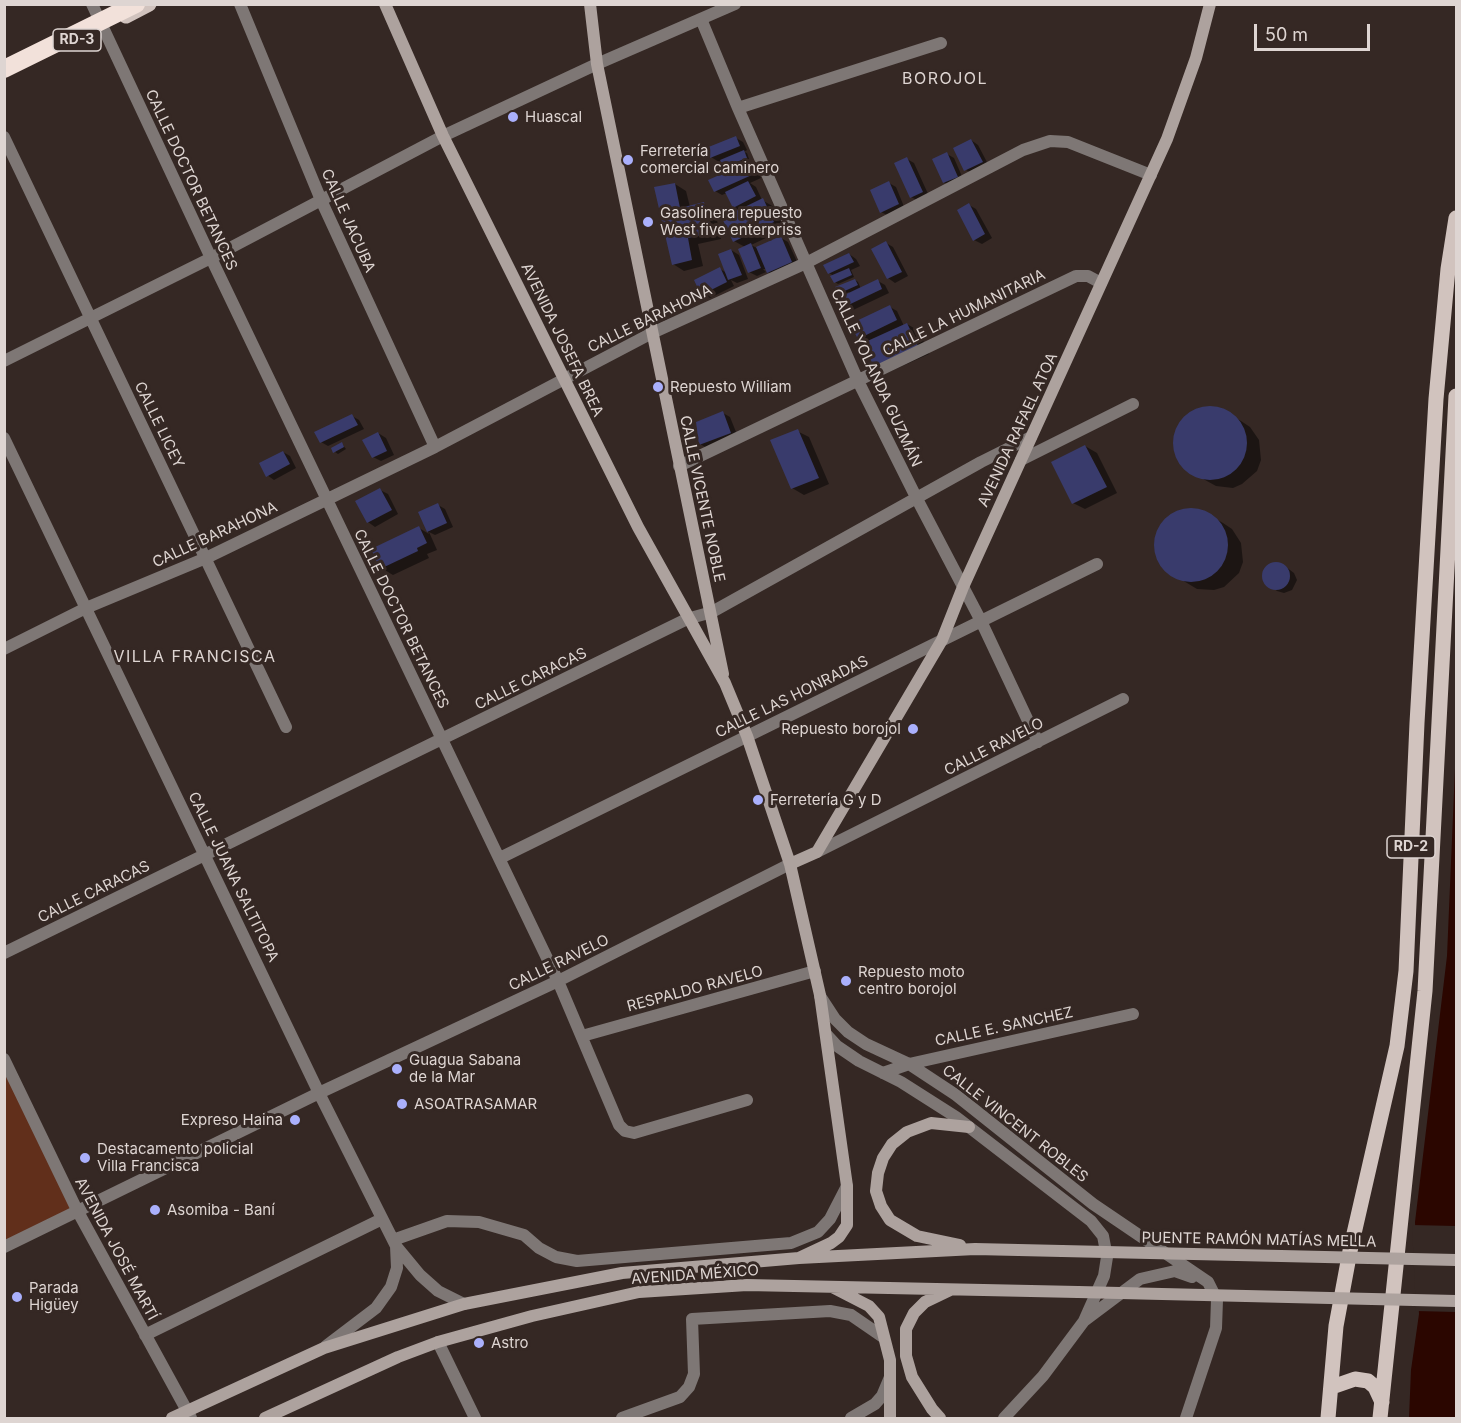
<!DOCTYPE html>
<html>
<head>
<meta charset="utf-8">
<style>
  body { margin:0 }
  #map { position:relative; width:1461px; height:1423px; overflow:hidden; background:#352824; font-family:Inter,sans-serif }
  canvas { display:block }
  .frame { position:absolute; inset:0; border:6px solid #ded5d2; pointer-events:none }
  .scale { position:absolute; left:1254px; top:24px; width:116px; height:27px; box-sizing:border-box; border:3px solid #ded5d2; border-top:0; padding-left:8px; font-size:18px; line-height:21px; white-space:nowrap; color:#ded5d2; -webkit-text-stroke:4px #352824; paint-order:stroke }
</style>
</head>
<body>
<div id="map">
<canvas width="1461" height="1423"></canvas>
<div class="frame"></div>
<div class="scale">50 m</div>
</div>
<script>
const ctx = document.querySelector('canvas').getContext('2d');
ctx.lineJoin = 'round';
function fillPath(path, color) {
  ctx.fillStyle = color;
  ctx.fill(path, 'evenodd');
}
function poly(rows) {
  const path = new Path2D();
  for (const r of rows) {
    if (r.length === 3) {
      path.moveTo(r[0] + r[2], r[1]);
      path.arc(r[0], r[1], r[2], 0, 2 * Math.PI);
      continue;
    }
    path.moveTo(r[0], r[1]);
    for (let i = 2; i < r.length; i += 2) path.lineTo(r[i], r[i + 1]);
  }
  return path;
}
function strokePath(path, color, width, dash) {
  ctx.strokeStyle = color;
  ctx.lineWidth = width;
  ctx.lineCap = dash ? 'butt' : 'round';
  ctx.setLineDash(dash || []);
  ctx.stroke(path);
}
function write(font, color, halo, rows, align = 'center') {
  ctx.font = font + ' Inter,sans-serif';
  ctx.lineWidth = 6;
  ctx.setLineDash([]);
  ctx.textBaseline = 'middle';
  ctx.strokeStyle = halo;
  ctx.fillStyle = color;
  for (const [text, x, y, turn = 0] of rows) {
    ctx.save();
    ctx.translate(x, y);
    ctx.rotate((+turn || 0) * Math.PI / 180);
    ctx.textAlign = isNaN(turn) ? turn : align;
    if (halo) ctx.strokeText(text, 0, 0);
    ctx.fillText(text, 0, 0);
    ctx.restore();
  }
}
const green = poly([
  [4,1059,77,1210,4,1247]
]);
const water = poly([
  [1456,745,1456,1418,1409,1418,1411,1370,1419,1314,1415,1222,1447,956]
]);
const pier = poly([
  [1412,1225,1456,1226,1456,1312,1416,1311]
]);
const shadow = poly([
  [736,138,743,142,747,150,744,152,747,153,749,159,727,168,724,166,722,160,719,162,711,157],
  [971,140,978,145,989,166,973,174,966,170],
  [947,154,954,158,964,181,951,187,944,182],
  [907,159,914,163,929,196,919,201,911,197],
  [749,164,756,168,761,178,750,183,756,187,762,200,774,207,785,229,751,245,757,248,781,238,788,242,799,266,776,276,768,272,768,269,763,269,766,272,757,276,749,272,745,247,734,241,741,211,734,207,727,193,722,195,715,191],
  [889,183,896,187,905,209,889,216,881,212],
  [675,184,686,191,690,207,703,204,715,211,721,239,698,244,703,266,684,271,673,264],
  [969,205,976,209,992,238,982,244,974,240],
  [886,243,893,247,908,276,895,283,888,278],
  [731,250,739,255,748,279,737,283,731,280,734,286,710,298,702,294,720,269,727,273],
  [849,254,856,259,860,266,851,270,854,277,838,284,835,282,834,276,829,273],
  [855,280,858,282,861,289,878,281,885,285,889,293,851,311,843,307,850,294,849,292,842,295,839,293],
  [890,307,897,311,904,326,907,324,919,331,929,354,887,373,867,342,859,338],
  [1205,408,1225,412,1241,421,1250,427,1259,440,1261,460,1257,471,1242,484,1233,488,1216,486,1185,469,1177,457,1175,449,1175,435,1182,421,1196,411],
  [723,413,730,417,738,437,707,448,700,444],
  [352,416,359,420,364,429,328,446,321,442],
  [797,431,809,437,829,484,804,495,792,488],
  [378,433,386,438,394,455,381,461,373,457],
  [342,444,346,449,338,454,335,452],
  [1085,446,1097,453,1117,493,1085,509,1073,503],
  [283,452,290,456,296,468,274,480,267,475],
  [380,490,388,494,398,514,375,527,368,522],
  [438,505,445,509,453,527,435,535,429,532,437,550,427,554,429,558,393,575,381,568,419,528,429,534,420,513],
  [1187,510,1207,514,1223,523,1232,529,1241,543,1243,562,1239,573,1224,587,1214,590,1197,589,1167,571,1159,560,1157,551,1157,537,1164,523,1178,513],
  [1271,564,1282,564,1294,573,1297,580,1292,590,1284,593,1277,591,1264,581,1263,576,1265,568]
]);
const building = poly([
  [736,136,740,146,710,158,706,148],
  [971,139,983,162,964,171,953,148],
  [744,150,747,158,723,167,720,160],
  [947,152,958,177,943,183,932,159],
  [907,157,923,192,910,198,894,163],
  [749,162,754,174,714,192,708,180],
  [748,181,756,196,733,208,725,192],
  [889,181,899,204,880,213,870,190],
  [675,183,680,208,704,202,711,233,688,238,692,260,672,265,654,187],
  [763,198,774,222,733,242,722,218],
  [969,203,985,234,973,241,957,210],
  [781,236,792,262,767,273,756,247],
  [886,241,902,272,887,279,871,249],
  [751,243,761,268,748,273,738,249],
  [731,249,742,275,728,280,718,254],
  [849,253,854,262,828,274,823,265],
  [720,267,727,282,701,295,694,280],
  [849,268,852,275,834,283,830,276],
  [855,279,858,285,838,294,835,287],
  [878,279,882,289,842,308,838,298],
  [890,305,897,320,858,339,850,324],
  [907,323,919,348,874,367,863,343],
  [1210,443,37],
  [723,411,731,433,699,445,696,422],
  [352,414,358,425,320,443,314,432],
  [798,429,819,478,791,489,770,440],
  [378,432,387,451,372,458,362,440],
  [342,442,344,447,333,453,331,448],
  [1085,445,1107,487,1072,504,1051,462],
  [283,451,290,464,266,477,259,463],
  [380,488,392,510,367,523,355,501],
  [438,503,447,523,427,532,418,512],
  [1191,545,37],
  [419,526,427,543,417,548,418,551,380,569,371,549],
  [1276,576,14]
]);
const street = poly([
  [92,4,211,258,558,981,619,1125,625,1131,634,1133,747,1100],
  [240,4,321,200,435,447],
  [701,19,738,108,858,381,917,499,981,621,1038,742],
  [738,108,941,43],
  [4,137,286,727],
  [4,361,211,258,443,136,597,64,735,4],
  [4,438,319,1093,396,1246,420,1275,438,1291,464,1304],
  [1021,460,1133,404],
  [679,466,1076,276,1088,276,1101,283],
  [4,649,86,608,206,558,435,447,652,333,806,263,1023,150,1050,141,1068,142,1151,175],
  [817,852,1123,699],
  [500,858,1097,564],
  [4,953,687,619,712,612,981,462,1031,437],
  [820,996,835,1019,848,1032,866,1044,909,1064,956,1095,1093,1204,1208,1282,1217,1300,1216,1328,1186,1418],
  [826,1034,837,1046,859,1061,901,1082,956,1117,1091,1221,1103,1236,1107,1257,1104,1276,1084,1321,1043,1376,1004,1418],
  [582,1036,815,971],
  [4,1059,77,1210,191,1418],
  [883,1073,909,1064,1133,1014],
  [393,1240,447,1221,479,1222,524,1235,539,1248,556,1257,577,1261,791,1243,818,1232,830,1219,847,1186],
  [4,1247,319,1093,558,981,790,864],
  [1084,1321,1140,1279,1175,1271,1192,1277],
  [145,1335,382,1219],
  [438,1342,475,1418],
  [326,1346,376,1308,391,1287,397,1268,396,1246],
  [622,1418,680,1397,689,1387,694,1374,692,1319,830,1311,851,1315,883,1337],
  [851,1418,875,1404,882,1396,890,1377]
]);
const secondary = poly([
  [385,4,443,136,638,527,725,683,747,736,790,864,820,995,847,1186,847,1225,839,1237,831,1243,799,1258],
  [590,4,597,64,723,674],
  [790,864,817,852,942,640,963,587,1167,139,1196,58,1210,4],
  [960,1245,917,1236,890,1220,881,1206,876,1191,878,1173,883,1158,892,1144,907,1132,931,1123,969,1127],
  [834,1288,869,1306,879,1317,890,1360,890,1418],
  [172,1418,324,1348,464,1304,622,1273,799,1258,975,1249,1062,1251],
  [265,1418,398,1357,438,1342,532,1316,639,1292,747,1285,1078,1292],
  [940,1418,932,1409,912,1377,906,1356,906,1329,914,1313,925,1302,950,1290]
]);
const primary = poly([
  [126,16,149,4],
  [1332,1387,1355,1379,1368,1381,1375,1387,1382,1402],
  [1328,1418,1336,1326,1350,1251,1397,1046,1406,971,1417,723,1436,399,1448,269,1456,218],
  [1380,1418,1425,991,1456,396]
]);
const secondaryBridge = poly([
  [1062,1251,1456,1260],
  [1078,1292,1456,1301]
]);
const highwayBridge = poly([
  [4,69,136,4]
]);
const markers = [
  [513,117,6,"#aab0fc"],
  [628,160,6,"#aab0fc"],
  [648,222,6,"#aab0fc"],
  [658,387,6,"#aab0fc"],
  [913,729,6,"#aab0fc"],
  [758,800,6,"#aab0fc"],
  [846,981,6,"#aab0fc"],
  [397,1069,6,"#aab0fc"],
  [402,1104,6,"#aab0fc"],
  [295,1120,6,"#aab0fc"],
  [85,1158,6,"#aab0fc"],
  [155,1210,6,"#aab0fc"],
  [17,1297,6,"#aab0fc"],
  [479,1343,6,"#aab0fc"]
];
const shields = [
  [77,40,48],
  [1411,847,48]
];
const shieldNames = [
  ["RD-3",77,40],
  ["RD-2",1411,847]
];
const poiNames = [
  ["Huascal",525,117],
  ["Ferretería",640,151],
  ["comercial caminero",640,168],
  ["Gasolinera repuesto",660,213],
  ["West five enterpriss",660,230],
  ["Repuesto William",670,387],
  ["Repuesto borojol",901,729,"right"],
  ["Ferretería G y D",770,800],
  ["Repuesto moto",858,972],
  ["centro borojol",858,989],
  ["Guagua Sabana",409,1060],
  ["de la Mar",409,1077],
  ["ASOATRASAMAR",414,1104],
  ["Expreso Haina",283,1120,"right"],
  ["Destacamento policial",97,1149],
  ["Villa Francisca",97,1166],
  ["Asomiba - Baní",167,1210],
  ["Parada",29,1288],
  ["Higüey",29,1305],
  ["Astro",491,1343]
];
const streetNames = [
  ["CALLE DOCTOR BETANCES",191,180,65],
  ["CALLE JACUBA",348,221,66],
  ["CALLE LA HUMANITARIA",964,313,-26],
  ["CALLE BARAHONA",650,319,-26],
  ["AVENIDA JOSEFA BREA",562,340,64],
  ["CALLE YOLANDA GUZMÁN",876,378,65],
  ["CALLE LICEY",159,425,64],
  ["AVENIDA RAFAEL ATOA",1018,430,-65],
  ["CALLE VICENTE NOBLE",702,499,78],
  ["CALLE BARAHONA",215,535,-25],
  ["CALLE DOCTOR BETANCES",401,619,64],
  ["CALLE CARACAS",531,679,-26],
  ["CALLE LAS HONRADAS",792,697,-26],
  ["CALLE RAVELO",994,747,-27],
  ["CALLE JUANA SALTITOPA",233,877,64],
  ["CALLE CARACAS",94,892,-26],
  ["CALLE RAVELO",559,963,-26],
  ["RESPALDO RAVELO",695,989,-15],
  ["CALLE E. SANCHEZ",1004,1027,-12],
  ["CALLE VINCENT ROBLES",1015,1124,38],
  ["PUENTE RAMÓN MATÍAS MELLA",1259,1240,1],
  ["AVENIDA JOSÉ MARTÍ",116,1249,62],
  ["AVENIDA MÉXICO",695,1275,-4]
];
const neighbourhoodNames = [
  ["BOROJOL",945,79],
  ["VILLA FRANCISCA",195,657]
];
fillPath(green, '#612f1b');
fillPath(water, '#2b0600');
fillPath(pier, '#352824');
fillPath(shadow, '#0007');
fillPath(building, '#393b6c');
strokePath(street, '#7e7775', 12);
strokePath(secondary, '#ada29e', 12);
strokePath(primary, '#d1c3be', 15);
strokePath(secondaryBridge, '#ada29e', 12);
strokePath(highwayBridge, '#f2e1da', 18);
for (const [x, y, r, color] of markers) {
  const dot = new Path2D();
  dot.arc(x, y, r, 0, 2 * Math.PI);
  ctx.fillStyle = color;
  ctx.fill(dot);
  strokePath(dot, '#352824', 2);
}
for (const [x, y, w] of shields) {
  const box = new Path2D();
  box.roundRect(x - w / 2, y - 11, w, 22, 4.5);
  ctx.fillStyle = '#352824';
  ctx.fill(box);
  strokePath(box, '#ded5d2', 1.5);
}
write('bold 14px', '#ded5d2', null, shieldNames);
write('15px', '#ded5d2', '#352824', poiNames, 'left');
write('15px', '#ded5d2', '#352824', streetNames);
ctx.letterSpacing = '1.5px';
write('16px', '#ded5d2', '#352824', neighbourhoodNames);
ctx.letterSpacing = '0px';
</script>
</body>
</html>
